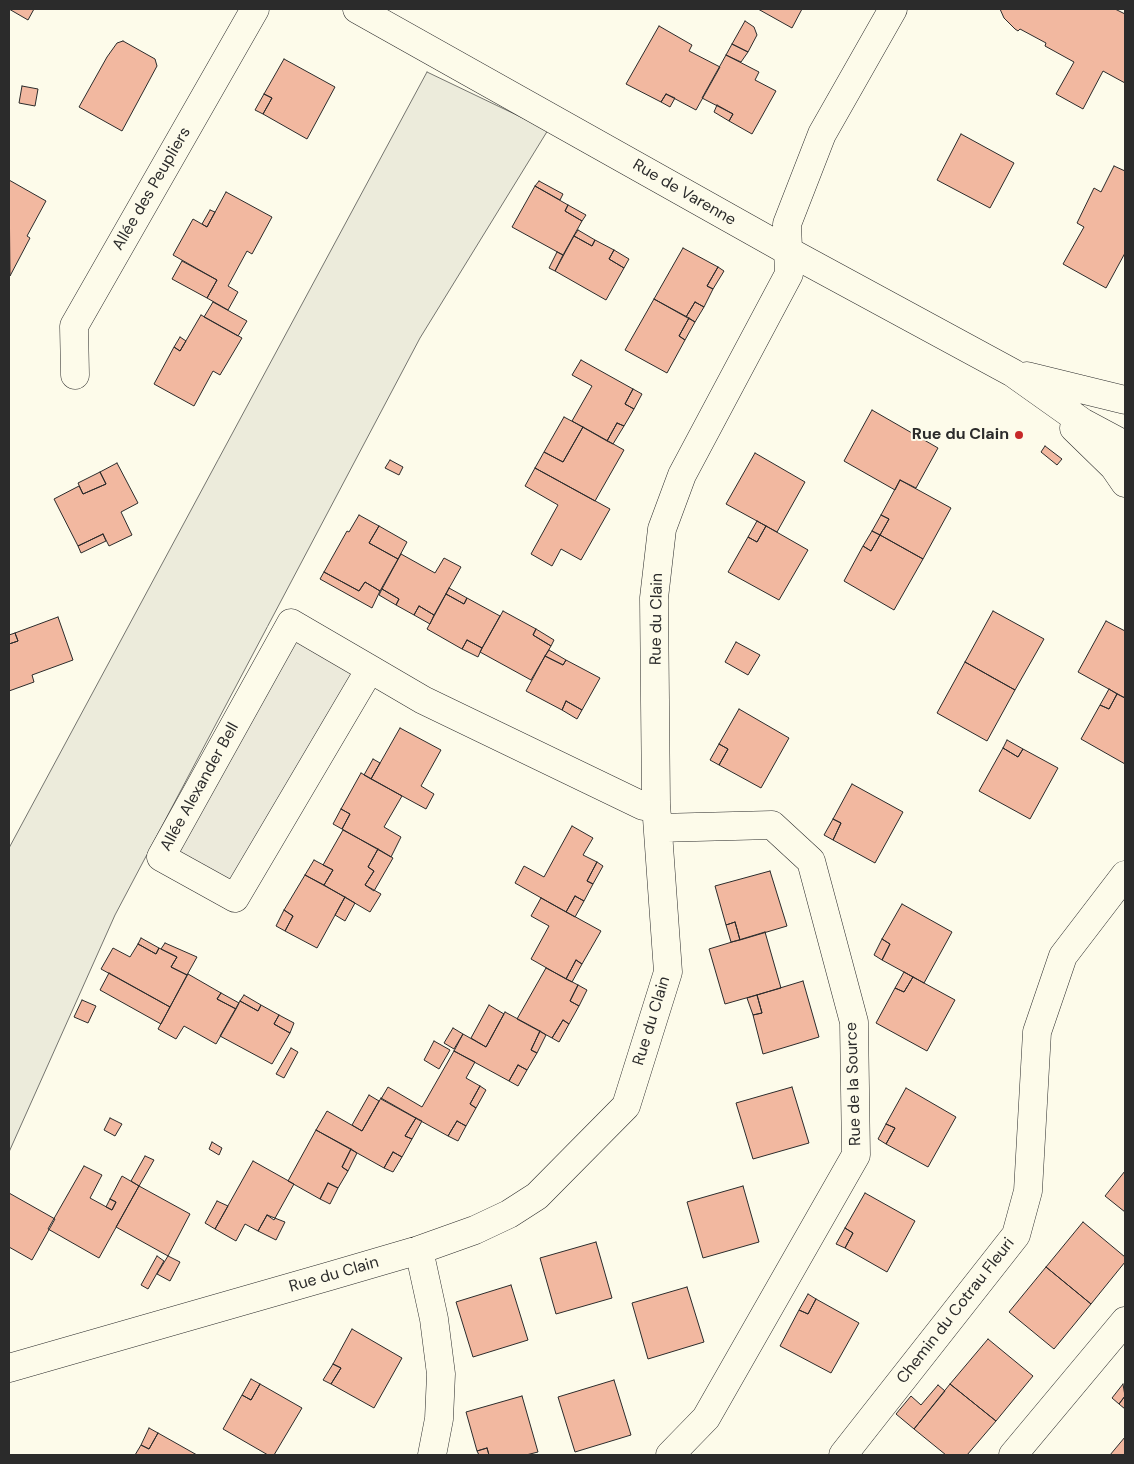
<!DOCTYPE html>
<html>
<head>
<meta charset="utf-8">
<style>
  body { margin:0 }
  #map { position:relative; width:1134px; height:1464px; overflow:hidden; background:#fdfbea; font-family:"DM Sans",sans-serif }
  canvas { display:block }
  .frame { position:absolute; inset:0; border:10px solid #2b2b2b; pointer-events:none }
</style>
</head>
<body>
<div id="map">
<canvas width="1134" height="1464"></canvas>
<div class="frame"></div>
</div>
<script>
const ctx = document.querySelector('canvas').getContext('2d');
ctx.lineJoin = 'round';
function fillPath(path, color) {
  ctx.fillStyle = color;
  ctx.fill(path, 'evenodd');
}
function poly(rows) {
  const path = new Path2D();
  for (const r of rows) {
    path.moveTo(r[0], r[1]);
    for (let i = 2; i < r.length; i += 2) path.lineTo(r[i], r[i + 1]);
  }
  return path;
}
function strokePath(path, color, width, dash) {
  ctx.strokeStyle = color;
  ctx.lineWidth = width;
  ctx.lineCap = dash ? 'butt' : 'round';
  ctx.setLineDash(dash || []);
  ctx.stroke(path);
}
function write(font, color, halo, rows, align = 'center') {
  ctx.font = font + ' "DM Sans",sans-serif';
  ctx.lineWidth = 4;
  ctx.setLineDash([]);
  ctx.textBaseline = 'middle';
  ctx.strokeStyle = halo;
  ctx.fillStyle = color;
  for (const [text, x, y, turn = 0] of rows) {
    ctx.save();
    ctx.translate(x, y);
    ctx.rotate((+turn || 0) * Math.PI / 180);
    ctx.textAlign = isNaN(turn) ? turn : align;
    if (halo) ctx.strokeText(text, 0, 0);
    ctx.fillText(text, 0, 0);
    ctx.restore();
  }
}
const green = poly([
  [427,72,548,130,420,338,115,915,9,1152,9,848,427,72]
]);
const parking = poly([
  [296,637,356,672,234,886,173,851,296,637]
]);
const building = poly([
  [9,9,34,9,28,20,9,9],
  [758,9,802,9,792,28,758,9],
  [1000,9,1115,9,1125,14,1125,83,1103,71,1083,109,1056,94,1074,62,1045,46,1046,43,1020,29,1018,31,1015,29,1004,18,1000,9],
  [745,21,754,27,757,35,748,52,732,44,745,21],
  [659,26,692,45,689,51,720,67,696,110,666,94,661,102,626,84,659,26],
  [123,41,155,59,157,66,122,131,79,107,107,57,117,43,123,41],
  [732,44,748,52,741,62,726,55,732,44],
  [726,55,759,72,755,80,776,91,752,134,729,121,733,114,702,98,726,55],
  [284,59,335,87,307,139,263,114,272,98,264,94,284,59],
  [22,86,38,89,35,106,19,103,22,86],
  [264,94,272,98,263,114,255,110,264,94],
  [666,94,675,98,670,107,661,102,666,94],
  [717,105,733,114,729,121,714,112,717,105],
  [961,134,1014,163,990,208,937,180,961,134],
  [1114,166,1125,171,1125,253,1106,288,1063,264,1084,227,1077,223,1094,188,1101,192,1114,166],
  [9,180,46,201,27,236,30,238,10,276,9,180],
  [539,181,563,194,560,200,535,186,539,181],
  [535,186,568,205,565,211,582,221,563,255,512,227,535,186],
  [226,192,272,217,252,254,247,251,228,286,238,292,228,310,207,298,217,280,173,255,193,219,207,227,226,192],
  [568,205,586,215,582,221,565,211,568,205],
  [210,210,215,212,207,227,202,224,210,210],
  [578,230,595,240,592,246,574,236,578,230],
  [574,236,592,246,595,240,614,250,609,259,624,268,606,300,555,271,574,236],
  [683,248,718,267,707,286,713,289,704,307,695,302,686,317,654,299,683,248],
  [614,250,629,259,624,268,609,259,614,250],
  [557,252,563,255,555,271,549,268,557,252],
  [182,261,217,280,207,298,172,279,182,261],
  [718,267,724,271,713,289,707,286,718,267],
  [654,299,689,318,679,336,685,340,667,373,625,350,654,299],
  [213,302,247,321,238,336,204,317,213,302],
  [695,302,704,307,695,322,686,317,695,302],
  [201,315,242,338,220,375,213,371,194,406,154,384,174,347,180,351,201,315],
  [689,318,695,322,685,340,679,336,689,318],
  [180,337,186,341,180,351,174,347,180,337],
  [581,360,633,389,625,404,634,409,624,426,617,423,607,441,572,421,592,386,572,375,581,360],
  [633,389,642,394,634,409,625,404,633,389],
  [872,410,938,448,916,488,900,480,895,490,844,461,872,410],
  [564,417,583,427,563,462,544,452,564,417],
  [617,423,624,426,613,444,607,441,617,423],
  [583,427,624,450,595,501,535,468,544,452,563,462,583,427],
  [1045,446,1062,459,1057,465,1041,452,1045,446],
  [755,453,805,482,777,532,726,504,755,453],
  [390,460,403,467,399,475,385,468,390,460],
  [117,463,138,503,121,512,132,535,109,546,103,534,78,546,54,499,79,486,83,494,106,484,100,472,117,463],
  [535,468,610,509,581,560,561,549,552,566,531,554,558,505,525,486,535,468],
  [100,472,106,484,83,494,78,483,100,472],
  [900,480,951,508,923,559,880,535,889,519,881,515,900,480],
  [359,515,379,526,369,543,398,559,380,591,365,582,359,591,324,572,347,531,349,532,359,515],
  [881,515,889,519,880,535,872,531,881,515],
  [757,521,766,526,757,542,748,537,757,521],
  [379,526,407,542,398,559,369,543,379,526],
  [766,526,808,550,779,600,728,572,748,537,757,542,766,526],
  [872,531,880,535,871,551,863,546,872,531],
  [103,534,106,541,81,553,78,546,103,534],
  [880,535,923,559,894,610,844,581,863,546,871,551,880,535],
  [401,554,435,573,444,558,461,567,434,615,419,606,414,615,396,605,399,599,382,589,401,554],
  [324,572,359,591,365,582,380,591,372,608,320,579,324,572],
  [449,588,467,598,464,604,446,594,449,588],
  [382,589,399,599,396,605,379,595,382,589],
  [446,594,464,604,467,598,500,616,482,648,467,640,462,649,427,629,446,594],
  [419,606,434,615,430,624,414,615,419,606],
  [503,611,536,629,533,635,551,646,531,680,480,652,503,611],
  [993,611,1044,639,1015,690,965,662,993,611],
  [58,617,73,660,32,675,34,682,9,691,9,644,18,641,15,633,58,617],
  [1106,621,1125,631,1125,698,1078,672,1106,621],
  [536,629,554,640,551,646,533,635,536,629],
  [15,633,18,641,9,644,9,635,15,633],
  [467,640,482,648,478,657,462,649,467,640],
  [736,642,760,655,748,675,725,662,736,642],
  [549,650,566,660,563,665,545,656,549,650],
  [545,656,563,665,566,660,600,678,582,710,566,701,562,710,526,691,545,656],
  [965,662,1015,690,987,741,937,713,965,662],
  [1109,689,1117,694,1109,709,1100,705,1109,689],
  [1117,694,1125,698,1125,764,1081,739,1100,705,1109,709,1117,694],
  [566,701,582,710,577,719,562,710,566,701],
  [739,709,789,738,761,788,719,765,728,749,719,744,739,709],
  [400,728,441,750,421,786,434,794,426,809,371,779,400,728],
  [1007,740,1023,749,1018,757,1003,748,1007,740],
  [719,744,728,749,719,765,710,760,719,744],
  [1003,748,1018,757,1023,749,1058,768,1030,819,979,791,1003,748],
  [373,759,380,763,371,779,364,775,373,759],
  [361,773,402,796,384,827,401,837,391,857,342,829,350,814,341,809,361,773],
  [852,784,903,812,875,863,833,840,841,823,833,819,852,784],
  [341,809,350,814,342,829,333,824,341,809],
  [833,819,841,823,833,840,824,835,833,819],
  [572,826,593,838,583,855,597,862,587,881,593,884,584,901,575,896,566,912,515,883,524,866,544,877,572,826],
  [343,830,378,849,368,867,374,871,365,885,381,894,370,912,324,885,333,870,323,865,343,830],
  [378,849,393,858,374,891,365,885,374,871,368,867,378,849],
  [314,860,333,870,324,885,305,875,314,860],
  [597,862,603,866,593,884,587,881,597,862],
  [770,871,787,926,740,940,735,922,726,925,715,886,770,871],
  [305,875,345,897,317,948,285,931,293,916,284,910,305,875],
  [575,896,584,901,575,917,566,912,575,896],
  [345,897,355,903,345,921,335,915,345,897],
  [541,898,601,931,582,964,576,960,566,979,531,959,549,926,531,916,541,898],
  [902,904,952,932,924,983,882,960,890,944,882,939,902,904],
  [284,910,293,916,285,931,276,926,284,910],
  [735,922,740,940,731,942,726,925,735,922],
  [765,932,781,988,725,1004,709,949,765,932],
  [141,938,159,948,156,954,138,944,141,938],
  [882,939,890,944,882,960,874,955,882,939],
  [165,943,197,957,187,975,171,967,177,957,161,949,165,943],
  [138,944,156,954,159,948,177,957,171,967,187,975,170,1007,101,969,113,948,130,957,138,944],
  [576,960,582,964,572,982,566,979,576,960],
  [546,968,578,985,570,1001,579,1006,569,1024,563,1020,552,1038,517,1019,546,968],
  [904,972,913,977,904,992,895,988,904,972],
  [109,973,170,1007,161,1024,100,990,109,973],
  [188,974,221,993,217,999,236,1009,216,1044,184,1026,176,1039,158,1029,188,974],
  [913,977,955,1000,927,1051,876,1023,895,988,904,992,913,977],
  [803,981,819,1037,763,1054,753,1015,762,1013,757,995,803,981],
  [578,985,587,990,579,1006,570,1001,578,985],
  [221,993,239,1003,236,1009,217,999,221,993],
  [244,995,261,1005,258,1011,240,1001,244,995],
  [757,995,762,1013,753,1015,747,998,757,995],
  [82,1000,96,1006,88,1023,74,1017,82,1000],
  [240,1001,258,1011,261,1005,279,1015,274,1024,290,1033,272,1064,220,1036,240,1001],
  [489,1005,504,1014,486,1047,471,1038,489,1005],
  [505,1012,540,1031,531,1050,537,1053,527,1070,518,1065,509,1081,454,1051,463,1034,486,1047,505,1012],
  [279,1015,294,1023,290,1033,274,1024,279,1015],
  [563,1020,569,1024,559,1042,552,1038,563,1020],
  [453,1028,463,1034,454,1049,444,1043,453,1028],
  [540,1031,546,1035,537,1053,531,1050,540,1031],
  [434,1041,450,1050,439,1069,424,1060,434,1041],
  [291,1048,298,1052,284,1078,276,1074,291,1048],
  [454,1051,475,1062,466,1078,480,1086,470,1104,476,1108,466,1126,457,1121,448,1136,381,1099,388,1087,422,1107,454,1051],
  [518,1065,527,1070,518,1086,509,1081,518,1065],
  [480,1086,486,1090,476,1108,470,1104,480,1086],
  [792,1087,809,1143,753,1159,736,1103,792,1087],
  [906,1088,956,1117,928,1167,886,1144,895,1128,886,1124,906,1088],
  [369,1095,379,1101,362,1131,352,1125,369,1095],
  [381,1098,416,1118,405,1136,412,1139,402,1157,393,1152,384,1168,316,1130,327,1111,362,1131,381,1098],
  [110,1118,122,1124,115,1136,104,1130,110,1118],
  [416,1118,422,1121,412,1139,405,1136,416,1118],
  [457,1121,466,1126,458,1141,448,1136,457,1121],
  [886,1124,895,1128,886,1144,878,1139,886,1124],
  [316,1130,351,1149,342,1167,348,1171,338,1188,328,1183,320,1199,288,1181,316,1130],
  [212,1142,222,1148,219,1155,209,1149,212,1142],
  [351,1149,357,1153,348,1171,342,1167,351,1149],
  [393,1152,402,1157,393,1172,384,1168,393,1152],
  [145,1156,154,1160,139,1186,131,1181,145,1156],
  [253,1161,294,1184,274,1220,267,1215,258,1231,245,1224,236,1241,215,1229,253,1161],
  [84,1166,102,1175,90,1198,112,1210,116,1202,110,1199,122,1176,139,1186,99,1258,48,1229,84,1166],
  [1125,1171,1125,1212,1105,1196,1125,1171],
  [328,1183,338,1188,330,1204,320,1199,328,1183],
  [139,1186,190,1214,168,1256,116,1227,139,1186],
  [743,1186,759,1242,703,1258,687,1202,743,1186],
  [9,1193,55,1219,32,1260,9,1247,9,1193],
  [865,1193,915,1221,887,1272,845,1248,853,1233,845,1228,865,1193],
  [110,1199,116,1202,112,1210,106,1207,110,1199],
  [217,1201,228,1206,215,1229,205,1223,217,1201],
  [267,1215,285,1222,276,1240,258,1231,267,1215],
  [1083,1222,1125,1257,1125,1262,1091,1304,1046,1267,1083,1222],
  [845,1228,853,1233,845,1248,836,1244,845,1228],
  [596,1242,612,1298,556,1314,540,1258,596,1242],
  [157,1256,164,1261,148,1289,141,1285,157,1256],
  [168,1256,180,1262,170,1281,157,1274,168,1256],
  [1046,1267,1091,1304,1054,1349,1009,1312,1046,1267],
  [511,1285,528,1340,473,1357,456,1302,511,1285],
  [687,1287,704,1342,648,1359,632,1303,687,1287],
  [808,1294,816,1299,808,1314,799,1310,808,1294],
  [816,1299,859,1323,831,1373,780,1346,799,1310,808,1314,816,1299],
  [352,1329,402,1358,374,1408,331,1384,341,1368,333,1364,352,1329],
  [988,1339,1033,1376,996,1421,950,1384,988,1339],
  [333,1364,341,1368,331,1384,323,1380,333,1364],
  [251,1379,260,1384,251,1400,242,1395,251,1379],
  [614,1380,631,1435,575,1452,558,1397,614,1380],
  [260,1384,302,1408,274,1455,268,1455,223,1429,242,1395,251,1400,260,1384],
  [950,1384,996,1421,967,1455,946,1455,914,1429,950,1384],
  [1123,1384,1125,1396,1119,1404,1112,1398,1123,1384],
  [938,1385,945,1391,914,1429,896,1414,911,1396,921,1405,938,1385],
  [522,1396,538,1452,526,1455,489,1455,487,1448,477,1451,466,1412,522,1396],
  [1125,1396,1125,1409,1119,1404,1125,1396],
  [149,1428,158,1433,149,1449,141,1445,149,1428],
  [158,1433,197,1455,135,1455,141,1445,149,1449,158,1433],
  [1125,1437,1125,1455,1110,1455,1125,1437],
  [487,1448,489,1455,479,1455,477,1451,487,1448]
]);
const minor = poly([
  [357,9,788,251,1013,373,1082,422,1125,445],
  [75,375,74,326,255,9],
  [1027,376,1125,400],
  [1074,428,1114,467,1125,483],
  [370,669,235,898,161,857,291,623,370,669,423,700,643,806,656,804],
  [658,828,772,825,811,861,854,1022,856,1155,706,1418,670,1455],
  [419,1250,434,1319,441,1374,439,1419,432,1455],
  [9,1368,330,1276,419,1250,475,1230,509,1214,537,1196,626,1106,668,972,656,804,654,598,662,529,682,475,789,274,787,224,822,134,893,9],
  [843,1455,1016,1235,1028,1191,1037,1032,1063,956,1125,875],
  [1013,1455,1125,1321]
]);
const markers = [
  [1019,435,5,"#c62828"]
];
const streetNames = [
  ["Allée des Peupliers",152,189,-60],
  ["Rue de Varenne",684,193,30],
  ["Rue du Clain",657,619,-89],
  ["Allée Alexander Bell",200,787,-61],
  ["Rue du Clain",652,1021,-73],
  ["Rue de la Source",854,1084,-92],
  ["Rue du Clain",334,1275,-16],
  ["Chemin du Cotrau Fleuri",956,1311,-52]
];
const poiNames = [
  ["Rue du Clain",1009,435]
];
fillPath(green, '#ecebdb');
strokePath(green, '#74746e', 1);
fillPath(parking, '#eceadb');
strokePath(parking, '#74746e', 1);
fillPath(building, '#f2b8a0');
strokePath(building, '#2b2b2b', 1);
strokePath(minor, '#2b2b2b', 29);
strokePath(minor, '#fdfbea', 28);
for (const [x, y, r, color] of markers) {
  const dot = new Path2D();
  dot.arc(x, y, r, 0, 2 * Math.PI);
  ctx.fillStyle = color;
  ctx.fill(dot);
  strokePath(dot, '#fdfbea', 2);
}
write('16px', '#2b2b2b', '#fdfbea', streetNames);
write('bold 16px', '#2b2b2b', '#fdfbea', poiNames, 'right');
</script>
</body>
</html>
